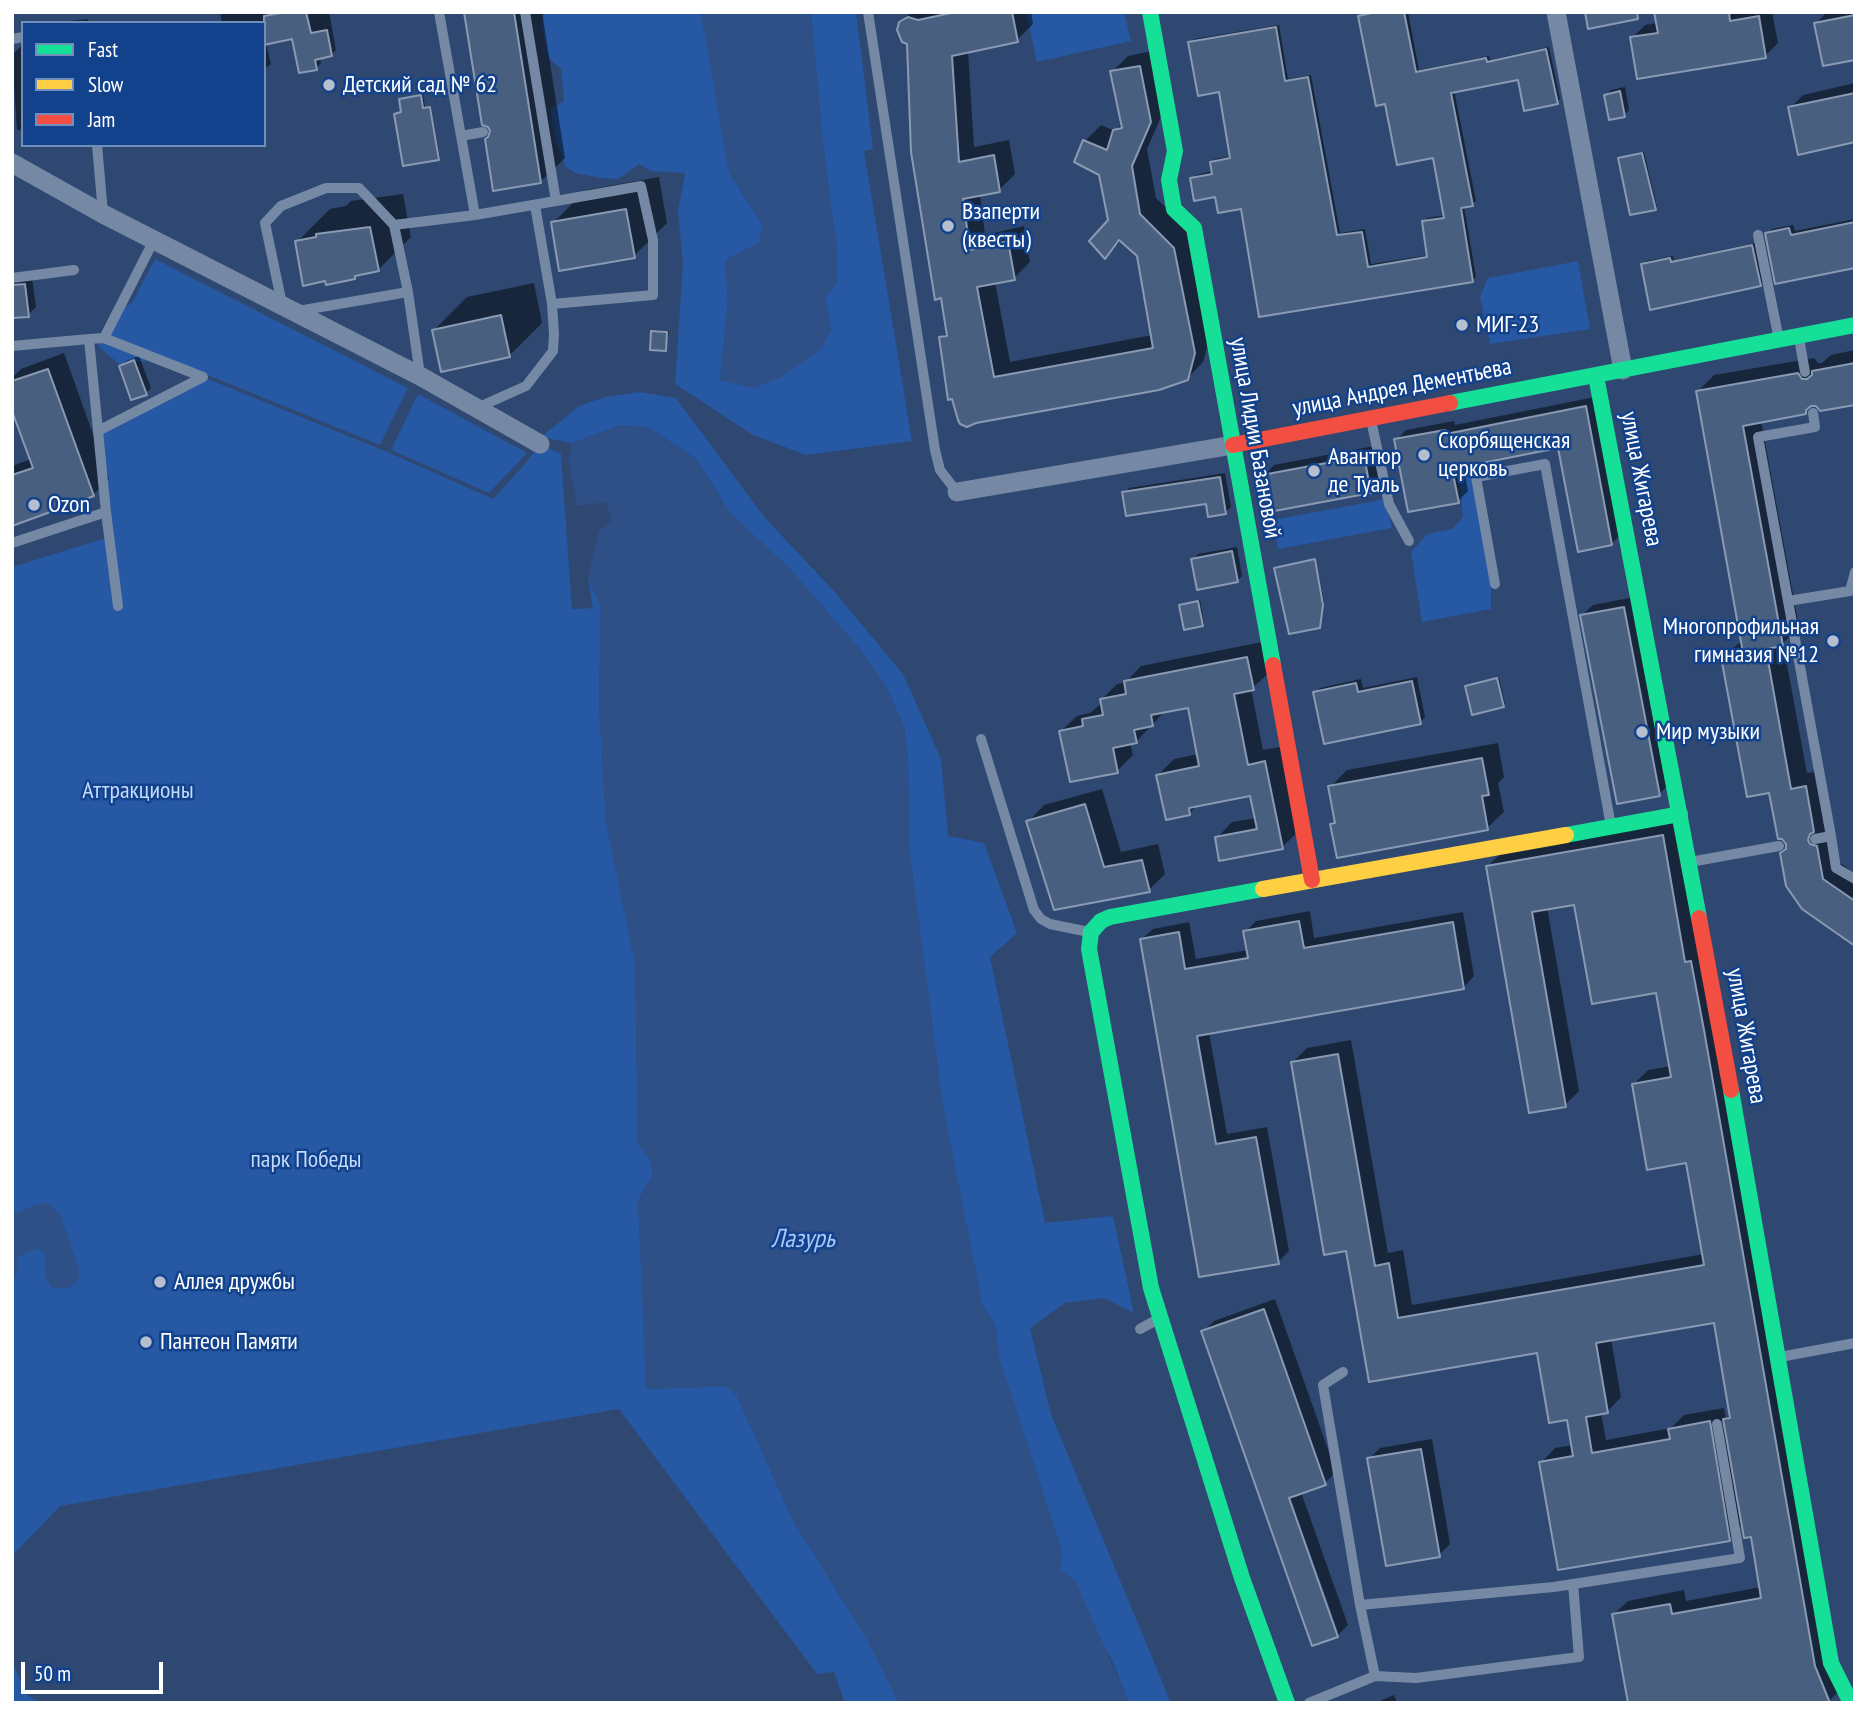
<!DOCTYPE html>
<html>
<head>
<meta charset="utf-8">
<style>
  body { margin:0 }
  #map { position:relative; width:1867px; height:1715px; overflow:hidden; background:#2e4871; font-family:"PT Sans Narrow",sans-serif }
  canvas { display:block }
  .frame { position:absolute; inset:0; border:14px solid #fff; pointer-events:none }
  .legend { position:absolute; left:21px; top:21px; width:245px; height:126px; box-sizing:border-box; background:#13428c; border:2px solid #718eba; margin:0; padding:9px 12px; list-style:none; font-size:21px; color:#fff }
  .legend li { display:flex; align-items:center; gap:14px; height:35px }
  .legend b { width:35px; border:2px solid #718eba }
  .scale { position:absolute; left:21px; top:1662px; width:142px; height:32px; box-sizing:border-box; border:4px solid #fff; border-top:0; padding-left:9px; font-size:21px; line-height:24px; white-space:nowrap; color:#fff; -webkit-text-stroke:5px #13428c; paint-order:stroke }
</style>
</head>
<body>
<div id="map">
<canvas width="1867" height="1715"></canvas>
<div class="frame"></div>
<ul class="legend">
<li><b style="height:9px;background:#16e098"></b>Fast</li>
<li><b style="height:9px;background:#ffcf43"></b>Slow</li>
<li><b style="height:9px;background:#f24e42"></b>Jam</li>
</ul>
<div class="scale">50 m</div>
</div>
<script>
const ctx = document.querySelector('canvas').getContext('2d');
ctx.lineJoin = 'round';
function fillPath(path, color) {
  ctx.fillStyle = color;
  ctx.fill(path, 'evenodd');
}
function poly(rows) {
  const path = new Path2D();
  for (const r of rows) {
    path.moveTo(r[0], r[1]);
    for (let i = 2; i < r.length; i += 2) path.lineTo(r[i], r[i + 1]);
  }
  return path;
}
function strokePath(path, color, width, dash) {
  ctx.strokeStyle = color;
  ctx.lineWidth = width;
  ctx.lineCap = dash ? 'butt' : 'round';
  ctx.setLineDash(dash || []);
  ctx.stroke(path);
}
function write(font, color, halo, rows, align = 'center') {
  ctx.font = font + ' "PT Sans Narrow",sans-serif';
  ctx.lineWidth = 5;
  ctx.setLineDash([]);
  ctx.textBaseline = 'middle';
  ctx.strokeStyle = halo;
  ctx.fillStyle = color;
  for (const [text, x, y, turn = 0] of rows) {
    ctx.save();
    ctx.translate(x, y);
    ctx.rotate((+turn || 0) * Math.PI / 180);
    ctx.textAlign = isNaN(turn) ? turn : align;
    if (halo) ctx.strokeText(text, 0, 0);
    ctx.fillText(text, 0, 0);
    ctx.restore();
  }
}
const green = poly([
  [544,12,701,12,729,172,762,224,760,243,725,260,728,302,720,380,831,330,825,298,838,280,838,259,823,144,811,12,856,12,873,149,864,151,912,441,806,455,753,435,675,384,683,263,678,211,685,173,651,171,639,164,618,179,601,178,575,173,565,166,553,130,551,109,564,101,561,69,548,57,542,25],
  [1026,12,1124,12,1131,41,1037,62],
  [155,259,408,388,380,445,153,353,146,361,119,364,98,346,114,314,132,303],
  [1578,261,1590,329,1490,344,1480,297,1488,278],
  [203,377,385,451,493,499,525,464,540,444,561,454,572,609,593,608,588,577,601,607,599,705,606,821,635,963,635,995,641,1004,636,1013,638,1144,651,1162,653,1174,638,1201,642,1280,647,1292,647,1389,727,1386,737,1396,793,1520,868,1641,899,1703,845,1703,834,1672,817,1674,619,1409,60,1506,12,1556,12,567,109,537,98,431],
  [639,392,676,398,765,518,833,590,903,674,941,759,948,836,984,843,1017,933,990,957,1045,1223,1113,1216,1134,1313,1104,1298,1065,1303,1030,1328,1051,1414,1171,1703,1129,1703,1111,1658,1060,1571,1062,1551,999,1358,996,1327,982,1304,943,1107,909,848,908,759,904,727,886,686,857,646,790,569,731,514,696,459,649,428,621,425,572,443,541,437,579,406,605,397],
  [418,394,527,453,489,493,391,450],
  [1472,470,1491,577,1491,609,1422,622,1411,552,1427,534,1452,529,1463,517,1459,473],
  [1386,499,1392,528,1278,549,1273,520],
  [12,1661,27,1695,36,1700,36,1703,12,1703]
]);
const water = poly([
  [701,12,811,12,823,144,838,259,838,280,825,298,831,330,822,348,782,377,753,388,720,380,728,302,725,260,760,243,762,224,729,172],
  [621,425,649,428,696,459,731,514,790,569,857,646,886,686,904,727,908,759,909,848,943,1107,982,1304,996,1327,999,1358,1062,1551,1060,1570,1075,1580,1129,1703,899,1703,868,1641,793,1520,737,1396,726,1386,646,1389,638,1201,653,1174,651,1162,638,1144,635,963,606,821,599,705,601,607,588,577,599,531,611,521,606,502,577,506,568,460,572,443],
  [47,1203,60,1214,80,1273,77,1282,68,1288,52,1288,46,1279,45,1254,38,1248,18,1257,16,1276,12,1279,12,1215,37,1204]
]);
const shadow = poly([
  [220,12,329,12,336,50,331,55,320,57,321,63,316,68,294,37,266,42,271,64,264,69,264,23,222,23],
  [466,12,542,12,565,158,540,182,491,136],
  [911,12,1031,12,1033,24,1017,40,968,51,974,147,1009,140,1015,174,999,190,980,194,985,235,1024,226,1030,262,1014,278,995,282,1010,362,1152,335,1138,255,1122,240,1105,256,1110,221,1100,174,1085,141,1101,125,1115,131,1122,123,1112,72,1128,56,1156,50,1166,105,1147,149,1156,198,1190,231,1210,336,1203,362,1187,379,976,421,941,338,948,331,909,43,901,23],
  [1367,12,1408,12,1419,70,1489,56,1490,60,1549,47,1560,99,1557,102,1520,78,1454,90,1476,201,1472,204,1464,206,1476,277,1472,281,1260,315,1242,207,1217,195,1192,178,1196,175,1213,171,1211,162,1215,159,1231,156,1220,90,1190,43,1194,39,1279,25,1288,79,1311,75,1340,233,1365,229,1371,264,1429,255,1423,222,1427,218,1446,215,1434,156,1387,102,1360,16],
  [1656,12,1772,12,1778,43,1765,56,1632,38,1645,25,1658,23],
  [1827,12,1855,12,1855,58,1816,23],
  [88,19,88,23,50,23],
  [23,44,23,130,17,130,12,55],
  [1855,83,1855,140,1790,108,1803,95],
  [1625,87,1629,110,1624,115,1606,95,1611,90],
  [423,94,425,107,431,106,440,157,438,159,396,114,403,111,401,100,403,98],
  [1644,152,1657,207,1655,208,1620,159],
  [659,177,667,223,634,256,553,223,586,190],
  [403,194,411,237,378,270,359,273,354,278,297,242,330,209,346,206,351,201],
  [1855,219,1855,267,1767,234,1772,229,1793,225,1795,231],
  [1755,243,1763,282,1760,285,1643,264,1646,261,1673,256,1674,260],
  [32,277,36,307,28,315,12,316,12,279],
  [534,283,542,323,509,356,434,330,467,297],
  [655,330,669,331,666,349,653,332],
  [1855,350,1855,403,1813,404,1805,412,1761,420,1799,627,1783,643,1807,773,1822,771,1823,822,1839,862,1855,874,1855,944,1787,849,1771,791,1723,657,1743,640,1697,392,1714,375,1814,358,1818,363,1822,363,1831,355],
  [64,353,109,479,93,495,12,524,12,466,31,459,12,405,12,378,21,369],
  [139,356,151,388,146,393,121,366,126,361],
  [1595,397,1621,534,1611,544,1559,446,1463,465,1468,491,1458,501,1396,440,1406,430,1454,421,1455,425],
  [1374,446,1381,481,1370,492,1263,476,1274,465],
  [1225,473,1231,507,1226,512,1208,502,1124,493,1129,488],
  [1237,547,1242,576,1237,581,1193,559,1198,554],
  [1316,558,1324,602,1319,627,1276,568],
  [1634,597,1670,783,1659,794,1582,615,1593,605],
  [1200,600,1204,623,1202,625,1181,605],
  [1262,642,1269,673,1251,689,1263,750,1280,747,1298,832,1282,847,1217,838,1232,822,1256,818,1251,794,1198,805,1189,814,1158,775,1174,759,1199,754,1189,706,1165,711,1136,742,1130,743,1133,755,1117,771,1061,731,1077,716,1090,713,1102,703,1101,700,1117,684,1126,682,1141,666],
  [1417,677,1425,717,1420,722,1315,693,1320,688,1361,679,1363,688],
  [1499,678,1505,704,1503,706,1467,687],
  [1498,743,1504,777,1498,783,1504,812,1487,828,1332,825,1336,821,1330,787,1347,770],
  [1102,789,1121,852,1158,844,1165,874,1149,890,1055,908,1028,822,1044,805],
  [1677,822,1843,1687,1829,1701,1613,1615,1628,1601,1684,1590,1686,1601,1761,1587,1752,1535,1743,1524,1729,1539,1541,1463,1555,1448,1573,1445,1568,1418,1538,1351,1370,1380,1348,1249,1293,1062,1307,1048,1351,1040,1388,1253,1403,1250,1412,1305,1704,1254,1687,1161,1634,1084,1648,1070,1671,1066,1658,991,1575,902,1547,907,1579,1091,1565,1105,1488,866,1502,852],
  [1715,1321,1731,1413,1726,1419,1724,1408,1684,1415,1671,1428,1606,1440,1601,1413,1607,1412,1621,1397,1611,1339],
  [1310,911,1314,938,1463,912,1474,976,1464,987,1209,1032,1227,1134,1267,1127,1289,1251,1278,1262,1201,1275,1142,939,1153,929,1189,922,1196,959,1248,950,1245,932,1256,921],
  [1275,1299,1336,1472,1325,1483,1301,1492,1348,1625,1337,1636,1313,1644,1203,1332,1214,1321],
  [1287,1489,1338,1632,1334,1632,1284,1490],
  [1432,1439,1450,1544,1439,1555,1369,1459,1380,1448],
  [1394,1695,1397,1703,1375,1703]
]);
const building = poly([
  [286,12,306,12,311,33,327,30,332,56,315,60,317,70,299,73,292,39,264,45,264,16,286,12],
  [464,12,514,12,541,183,493,191,485,139,488,137,490,131,488,127,482,125,464,12],
  [956,12,1012,12,1018,42,952,56,959,162,994,155,1000,192,963,199,970,250,1008,241,1015,280,977,287,994,377,1153,348,1137,256,1119,240,1105,259,1089,241,1108,220,1099,175,1074,162,1083,140,1107,150,1113,130,1122,128,1110,71,1140,66,1151,122,1132,166,1140,214,1174,248,1195,353,1188,380,1159,390,976,423,967,427,960,424,958,420,952,399,948,400,939,337,947,336,941,298,935,300,911,152,907,44,902,42,897,30,899,22,908,17,918,20,956,12],
  [1376,12,1404,12,1416,72,1486,58,1487,62,1546,49,1558,104,1524,111,1518,80,1451,93,1473,206,1461,208,1473,282,1259,317,1241,209,1218,213,1215,197,1194,201,1190,178,1212,174,1210,162,1230,158,1219,92,1198,96,1188,42,1276,27,1285,81,1308,77,1337,235,1362,232,1368,267,1427,257,1422,221,1444,218,1433,158,1397,165,1385,104,1376,106,1358,16,1376,12],
  [1585,12,1637,12,1638,19,1588,29,1585,12],
  [1654,12,1729,12,1730,21,1759,16,1766,58,1637,79,1630,37,1658,33,1654,12],
  [1855,15,1855,60,1823,66,1814,23,1855,15],
  [1620,91,1625,117,1609,120,1604,95,1620,91],
  [1855,93,1855,142,1798,155,1788,107,1855,93],
  [421,95,423,108,430,107,439,160,403,166,394,114,401,112,399,99,421,95],
  [1642,153,1656,210,1630,215,1618,158,1642,153],
  [626,209,635,258,559,271,551,222,626,209],
  [1855,222,1855,268,1775,284,1765,233,1789,228,1791,235,1855,222],
  [370,227,379,271,355,276,355,279,326,285,325,281,303,286,295,241,316,237,316,234,370,227],
  [1752,245,1761,286,1650,310,1641,264,1670,258,1671,262,1752,245],
  [25,284,29,317,12,318,12,285,25,284],
  [501,315,510,357,441,372,432,330,501,315],
  [651,331,667,332,666,351,650,350,651,331],
  [134,360,147,395,131,400,119,366,134,360],
  [1855,363,1855,405,1820,411,1816,406,1811,406,1806,410,1806,414,1743,426,1783,646,1766,649,1791,789,1806,786,1814,832,1810,834,1808,840,1810,844,1817,846,1823,879,1855,901,1855,946,1802,909,1786,886,1780,853,1786,849,1786,844,1782,839,1778,839,1769,793,1747,797,1721,657,1743,653,1696,391,1798,373,1802,379,1807,379,1812,375,1812,371,1855,363],
  [48,369,94,496,12,526,12,475,33,468,12,411,12,381,48,369],
  [1586,406,1612,545,1578,552,1558,448,1452,469,1459,503,1408,512,1394,439,1445,430,1446,434,1586,406],
  [1364,456,1371,493,1269,512,1262,475,1364,456],
  [1220,477,1226,514,1208,517,1206,504,1126,516,1122,492,1220,477],
  [1232,551,1238,582,1197,590,1191,559,1232,551],
  [1315,559,1323,605,1320,628,1289,634,1274,568,1315,559],
  [1198,601,1203,626,1184,630,1179,605,1198,601],
  [1624,607,1660,796,1617,804,1580,615,1624,607],
  [1247,657,1254,690,1234,694,1248,765,1265,761,1283,849,1219,861,1215,837,1257,829,1250,796,1189,808,1190,815,1166,820,1156,775,1199,766,1188,708,1151,715,1153,726,1134,730,1137,743,1113,748,1118,773,1070,782,1059,731,1083,726,1082,719,1103,715,1100,699,1126,694,1124,681,1247,657],
  [1497,678,1504,707,1472,715,1465,686,1497,678],
  [1412,681,1421,724,1324,744,1313,692,1356,683,1358,692,1412,681],
  [1482,758,1489,795,1482,796,1488,830,1337,858,1330,824,1335,823,1328,786,1482,758],
  [1085,804,1104,867,1142,860,1150,892,1054,910,1026,821,1085,804],
  [1663,835,1685,962,1691,961,1704,1030,1815,1666,1830,1703,1628,1703,1612,1614,1670,1604,1672,1614,1761,1598,1751,1537,1744,1538,1723,1419,1730,1418,1714,1323,1596,1343,1608,1413,1586,1417,1592,1453,1670,1439,1668,1429,1710,1421,1730,1541,1558,1570,1539,1462,1573,1456,1567,1420,1549,1423,1537,1353,1369,1382,1346,1251,1324,1255,1291,1062,1338,1054,1375,1266,1389,1263,1398,1318,1704,1265,1686,1163,1647,1170,1632,1084,1671,1077,1656,993,1592,1004,1574,905,1532,912,1566,1107,1529,1113,1486,866,1663,835],
  [1299,921,1304,948,1453,922,1464,989,1197,1036,1216,1144,1256,1137,1279,1264,1199,1277,1140,939,1179,932,1185,969,1248,958,1243,931,1299,921],
  [1264,1309,1326,1485,1289,1498,1338,1637,1312,1646,1201,1331,1264,1309],
  [1421,1449,1440,1557,1386,1566,1367,1458,1421,1449]
]);
const lane = poly([
  [439,12,475,215],
  [868,12,935,450,940,470,957,492],
  [12,39,23,37],
  [461,136,483,132],
  [97,145,103,213],
  [1758,235,1779,340],
  [12,278,74,270],
  [282,304,265,223,281,206,326,188,359,188,394,225],
  [552,304,653,295,653,240,641,186,556,201],
  [298,311,408,292],
  [104,338,203,377],
  [1799,338,1805,372],
  [12,346,89,339],
  [420,375,408,292,394,225,475,215,556,201,525,12],
  [479,407,526,386,553,351,554,334,552,304,535,205],
  [1813,413,1815,427,1758,437,1831,836,1815,839],
  [1371,420,1389,504,1409,541],
  [98,431,203,377],
  [106,512,118,606],
  [12,543,106,512,89,339,104,338,154,240],
  [1495,584,1476,477,1545,464,1611,826],
  [1788,601,1850,591,1855,572],
  [981,739,1034,910,1041,919,1050,924,1089,932],
  [1831,836,1836,868,1855,879],
  [1690,862,1779,846],
  [1140,1329,1160,1318],
  [1780,1357,1855,1343],
  [1343,1372,1323,1385,1360,1605],
  [1375,1676,1416,1678,1579,1657,1573,1584],
  [1309,1703,1375,1676,1360,1605,1554,1587,1740,1558,1717,1424]
]);
const street = poly([
  [1556,12,1623,370],
  [12,163,103,214,420,376,540,444],
  [957,492,1233,445]
]);
const fast = poly([
  [1150,12,1175,151,1169,180,1174,209,1194,228,1273,665],
  [1596,376,1699,918],
  [1450,403,1855,325],
  [1566,835,1680,814],
  [1263,889,1110,917,1101,921,1091,932,1089,949,1151,1288,1242,1578,1287,1703],
  [1731,1090,1831,1663,1851,1703]
]);
const slow = poly([
  [1263,889,1566,835]
]);
const jam = poly([
  [1233,445,1450,403],
  [1273,665,1312,880],
  [1699,918,1731,1090]
]);
const markers = [
  [329,85,7,"#b6bfcd"],
  [948,226,7,"#b6bfcd"],
  [1462,325,7,"#b6bfcd"],
  [1424,455,7,"#b6bfcd"],
  [1314,471,7,"#b6bfcd"],
  [34,505,7,"#b6bfcd"],
  [1833,641,7,"#b6bfcd"],
  [1642,732,7,"#b6bfcd"],
  [160,1282,7,"#b6bfcd"],
  [146,1342,7,"#b6bfcd"]
];
const poiNames = [
  ["Детский сад № 62",343,85],
  ["Взаперти",962,212],
  ["(квесты)",962,240],
  ["МИГ-23",1476,325],
  ["Скорбященская",1438,441],
  ["церковь",1438,469],
  ["Авантюр",1328,457],
  ["де Туаль",1328,485],
  ["Ozon",48,505],
  ["Многопрофильная",1819,627,"right"],
  ["гимназия №12",1819,655,"right"],
  ["Мир музыки",1656,732],
  ["Аллея дружбы",174,1282],
  ["Пантеон Памяти",160,1342]
];
const streetNames = [
  ["улица Андрея Дементьева",1402,388,-11],
  ["улица Лидии Базановой",1255,438,80],
  ["улица Жигарева",1641,479,79],
  ["улица Жигарева",1746,1036,80]
];
const parkNames = [
  ["Аттракционы",138,791],
  ["парк Победы",306,1160]
];
const waterNames = [
  ["Лазурь",803,1240]
];
fillPath(green, '#2658a3');
fillPath(water, '#2e5086');
fillPath(shadow, '#0007');
fillPath(building, '#495f7f');
strokePath(building, '#8a9ab3', 2);
strokePath(lane, '#7589a5', 10);
strokePath(street, '#7589a5', 19);
strokePath(fast, '#16e098', 16);
strokePath(slow, '#ffcf43', 16);
strokePath(jam, '#f24e42', 16);
for (const [x, y, r, color] of markers) {
  const dot = new Path2D();
  dot.arc(x, y, r, 0, 2 * Math.PI);
  ctx.fillStyle = color;
  ctx.fill(dot);
  strokePath(dot, '#13428c', 2.5);
}
write('24px', '#fff', '#13428c', poiNames, 'left');
write('24px', '#fff', '#13428c', streetNames);
write('24px', '#c3dafc', '#13428c', parkNames);
write('italic 26px', '#a8c8f8', '#13428c', waterNames);
</script>
</body>
</html>
